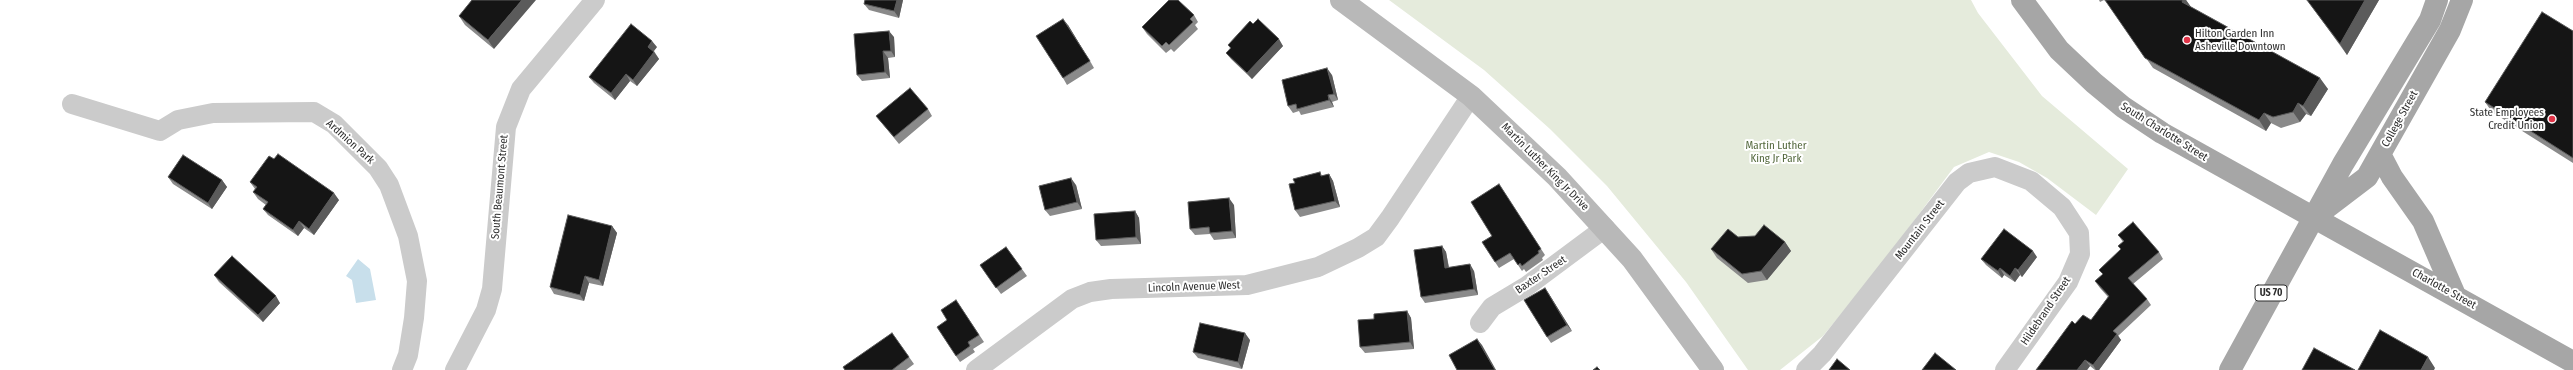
<!DOCTYPE html>
<html>
<head>
<meta charset="utf-8">
<style>
  body { margin:0 }
  canvas { display:block; background:#fff }
</style>
</head>
<body>
<canvas width="2573" height="370"></canvas>
<script>
const ctx = document.querySelector('canvas').getContext('2d');
ctx.lineJoin = 'round';
function fillPath(path, color) {
  ctx.fillStyle = color;
  ctx.fill(path, 'evenodd');
}
function poly(rows) {
  const path = new Path2D();
  for (const r of rows) {
    path.moveTo(r[0], r[1]);
    for (let i = 2; i < r.length; i += 2) path.lineTo(r[i], r[i + 1]);
  }
  return path;
}
function strokePath(path, color, width, dash) {
  ctx.strokeStyle = color;
  ctx.lineWidth = width;
  ctx.lineCap = dash ? 'butt' : 'round';
  ctx.setLineDash(dash || []);
  ctx.stroke(path);
}
function write(font, color, halo, rows, align = 'center') {
  ctx.font = font + ' "Fira Sans Condensed",sans-serif';
  ctx.lineWidth = 4;
  ctx.setLineDash([]);
  ctx.textBaseline = 'middle';
  ctx.strokeStyle = halo;
  ctx.fillStyle = color;
  for (const [text, x, y, turn = 0] of rows) {
    ctx.save();
    ctx.translate(x, y);
    ctx.rotate((+turn || 0) * Math.PI / 180);
    ctx.textAlign = isNaN(turn) ? turn : align;
    if (halo) ctx.strokeText(text, 0, 0);
    ctx.fillText(text, 0, 0);
    ctx.restore();
  }
}
const green = poly([
  [1389,0,1971,0,1978,13,2042,96,2128,169,2096,215,2047,178,2019,162,1989,152,1954,167,1882,264,1823,336,1780,370,1748,370,1686,282,1607,186,1550,129,1484,70]
]);
const water = poly([
  [358,259,370,269,376,300,356,303,352,280,346,276]
]);
const minor = poly([
  [72,104,160,131,178,120,213,113,314,112,334,124,378,168,389,185,408,236,417,281,414,318,408,355,402,370],
  [1480,323,1492,307,1527,286,1605,228],
  [455,370,486,310,492,289,506,127,521,89,595,0],
  [976,370,1072,299,1090,292,1111,289,1247,285,1318,267,1358,248,1376,237,1390,218,1471,96],
  [1806,370,1822,354,1957,182,1969,173,1995,167,2031,181,2062,207,2079,233,2080,254,2068,282,2005,370]
]);
const secondary = poly([
  [1341,0,1471,96,1557,177,1632,259,1713,370]
]);
const primary = poly([
  [2022,0,2059,50,2094,83,2123,107,2162,133,2573,362],
  [2380,154,2392,177,2423,221,2455,295],
  [2321,212,2367,177,2450,30,2462,0],
  [2230,370,2343,164,2430,20,2437,0]
]);
const wall = poly([
  [472,0,494,49,465,25,459,16],
  [903,0,899,18,869,10,864,4],
  [2099,0,2104,0,2100,2],
  [2105,0,2186,0,2191,7,2328,89,2311,116,2306,114,2300,122,2281,128,2271,123,2266,131,2153,68],
  [2307,0,2379,0,2347,55],
  [1194,15,1198,22,1195,25,1198,29,1174,52,1171,49,1166,53,1147,34,1142,27],
  [1253,24,1283,46,1252,79,1231,59,1226,53,1230,48,1228,45],
  [1068,25,1094,68,1067,85,1063,78],
  [2573,31,2573,163,2492,112,2485,102],
  [894,37,895,57,888,58,890,78,862,81,857,75],
  [657,47,654,51,659,59,637,86,630,81,615,100,594,83,589,77],
  [1332,75,1338,100,1332,102,1334,107,1301,115,1299,111,1293,113,1288,106],
  [928,109,932,116,899,144,881,122,876,116],
  [1320,172,1322,176,1329,174,1333,181,1340,207,1300,217,1295,210,1295,183],
  [168,177,222,180,227,187,212,209,173,184],
  [250,182,339,200,314,235,304,228,298,236,268,215,263,209,266,205,258,199,253,192,255,189],
  [1076,185,1082,209,1050,216,1045,210],
  [1503,191,1545,255,1542,258,1543,260,1526,272,1524,269,1522,271,1514,259,1499,268,1495,262,1492,236],
  [1234,205,1236,238,1214,240,1210,234,1195,235,1190,229],
  [1135,211,1139,218,1141,244,1101,246,1096,240],
  [612,226,617,233,603,286,589,283,584,301,554,294,550,287],
  [2118,235,2159,252,2163,259,2133,284,2147,299,2151,305,2118,336,2121,340,2099,370,2095,370,2090,366,2087,370,2036,370,2075,324,2091,320,2108,297,2100,288,2095,281,2103,274,2099,270,2121,250,2118,246,2123,242],
  [1755,236,1785,242,1791,251,1767,280,1748,283,1717,258,1711,249,1738,237],
  [1442,246,1446,252,1449,267,1474,271,1478,295,1425,303,1421,297],
  [1006,247,1027,276,1001,294,980,265],
  [2037,257,2022,277,2020,275,2015,282,2004,275,2002,278,1986,265,1981,259],
  [214,275,280,303,263,322,219,282],
  [1545,288,1572,331,1551,343,1547,337],
  [956,300,984,342,973,349,975,352,960,362,956,356,947,320],
  [1407,311,1411,318,1414,349,1365,353,1360,347,1374,319],
  [892,333,914,364,906,370,845,370],
  [1250,340,1242,369,1198,358,1193,352]
]);
const shadedWall = poly([
  [522,0,536,0,494,49,488,40],
  [897,0,903,0,899,18,894,11],
  [2183,0,2186,0,2191,7,2182,2],
  [2365,0,2379,0,2347,55,2340,44],
  [1063,19,1068,25,1094,68,1090,61],
  [889,31,894,37,895,57,891,51],
  [1279,39,1283,46,1252,79,1247,73],
  [652,41,657,47,652,53,648,47],
  [883,51,888,58,890,78,885,72],
  [654,52,659,59,637,86,633,80],
  [1327,68,1332,75,1338,100,1334,94],
  [626,74,630,81,615,100,611,93],
  [2320,78,2328,89,2311,116,2303,106],
  [1328,95,1332,102,1334,107,1329,100],
  [2298,103,2306,114,2300,122,2293,112],
  [2264,113,2271,123,2266,131,2259,120],
  [1329,174,1333,181,1340,207,1335,201],
  [1071,178,1076,185,1082,209,1077,202],
  [222,180,227,187,212,209,208,203],
  [334,193,339,200,314,235,309,229],
  [1229,198,1234,205,1236,238,1232,231],
  [1135,211,1139,218,1141,244,1136,237],
  [299,221,304,228,298,236,293,230],
  [612,226,617,233,603,286,599,280],
  [1785,242,1791,251,1767,280,1761,271],
  [1442,246,1446,252,1450,275,1445,268],
  [2033,251,2037,257,2022,277,2018,270],
  [1470,264,1474,271,1478,295,1474,289],
  [2000,268,2004,275,2002,278,1998,271],
  [2015,268,2020,275,2015,282,2010,276],
  [585,276,589,283,584,301,580,295],
  [1545,288,1549,294,1572,331,1567,325],
  [276,296,280,303,263,322,258,315],
  [1407,311,1411,318,1414,349,1410,342],
  [1245,333,1250,340,1242,369,1238,362],
  [2117,334,2121,340,2099,370,2096,370,2093,365],
  [1477,339,1482,345,1496,370,1495,370],
  [2428,357,2435,368,2434,370,2421,370],
  [2085,360,2090,366,2087,370,2077,370]
]);
const building = poly([
  [472,0,522,0,488,40,459,16,472,0],
  [865,0,897,0,894,11,864,4,865,0],
  [1169,0,1178,0,1194,15,1190,19,1193,22,1169,45,1166,42,1162,46,1142,27,1169,0],
  [2105,0,2183,0,2182,2,2320,78,2303,106,2298,103,2293,112,2273,117,2264,113,2259,120,2145,58,2105,0],
  [2307,0,2365,0,2340,44,2307,0],
  [2542,12,2573,31,2573,158,2485,102,2542,12],
  [1063,19,1090,61,1063,78,1036,36,1063,19],
  [1258,19,1279,39,1247,73,1226,53,1231,48,1228,45,1250,21,1253,24,1258,19],
  [631,24,652,41,648,47,654,52,633,80,626,74,611,93,589,77,631,24],
  [889,31,891,51,883,51,885,72,857,75,854,34,889,31],
  [1327,68,1334,94,1328,95,1329,100,1297,109,1296,104,1288,106,1282,80,1327,68],
  [910,88,928,109,894,137,876,116,910,88],
  [278,154,334,193,309,229,299,221,293,230,263,209,268,202,253,192,257,187,250,182,269,156,274,159,278,154],
  [183,155,222,180,208,203,168,177,183,155],
  [1320,172,1321,176,1329,174,1335,201,1295,210,1289,184,1295,183,1293,179,1320,172],
  [1071,178,1077,202,1045,210,1039,186,1071,178],
  [1499,184,1541,249,1538,251,1539,253,1522,266,1520,263,1518,265,1510,253,1495,262,1482,242,1492,236,1471,202,1499,184],
  [1229,198,1232,231,1210,233,1209,227,1190,229,1188,202,1229,198],
  [1135,211,1136,237,1096,240,1094,214,1135,211],
  [568,215,612,226,599,280,585,276,580,295,550,287,568,215],
  [2133,222,2159,252,2128,278,2147,299,2113,331,2117,334,2093,365,2085,360,2077,370,2036,370,2072,321,2075,324,2083,315,2091,320,2109,296,2095,281,2103,274,2099,270,2121,249,2118,246,2124,241,2118,235,2133,222],
  [1764,225,1785,242,1761,271,1742,274,1711,249,1728,229,1738,237,1755,236,1764,225],
  [2004,229,2033,251,2018,270,2015,268,2010,276,2000,268,1998,271,1981,259,2004,229],
  [1442,246,1445,268,1470,264,1474,289,1421,297,1414,250,1442,246],
  [1006,247,1022,269,996,288,980,265,1006,247],
  [232,256,276,296,258,315,214,275,232,256],
  [1545,288,1567,325,1547,337,1524,300,1545,288],
  [956,300,979,335,968,342,970,346,956,356,937,327,947,320,941,310,956,300],
  [1407,311,1410,342,1360,347,1358,320,1374,319,1374,314,1407,311],
  [1200,323,1245,333,1238,362,1193,352,1200,323],
  [2380,330,2428,357,2421,370,2358,370,2380,330],
  [892,333,909,357,892,370,845,370,843,367,892,333],
  [1477,339,1495,370,1457,370,1449,355,1477,339],
  [2314,348,2355,370,2302,370,2314,348],
  [1935,353,1956,370,1922,370,1935,353],
  [1837,359,1850,370,1829,370,1837,359],
  [1597,367,1600,370,1593,370,1597,367]
]);
const markers = [
  [2187,40,4,"#e13448"],
  [2552,119,4,"#e13448"]
];
const shields = [
  [2271,293,32]
];
const shieldNames = [
  ["US 70",2271,293]
];
const poiNames = [
  ["Hilton Garden Inn",2195,34],
  ["Asheville Downtown",2195,47],
  ["State Employees",2544,113,"right"],
  ["Credit Union",2544,126,"right"]
];
const streetNames = [
  ["College Street",2400,119,-61],
  ["South Charlotte Street",2164,132,32],
  ["Ardmion Park",350,142,42],
  ["Martin Luther King Jr Drive",1545,167,45],
  ["South Beaumont Street",500,187,-85],
  ["Mountain Street",1920,230,-52],
  ["Baxter Street",1541,275,-34],
  ["Lincoln Avenue West",1194,287,-2],
  ["Charlotte Street",2444,289,29],
  ["Hildebrand Street",2046,311,-56]
];
const parkNames = [
  ["Martin Luther",1776,146],
  ["King Jr Park",1776,159]
];
fillPath(green, '#e5ebdc');
fillPath(water, '#c8dfeb');
strokePath(minor, '#cbcbcb', 20);
strokePath(secondary, '#b8b8b8', 22);
strokePath(primary, '#a6a6a6', 22);
fillPath(wall, '#8a8a8a');
fillPath(shadedWall, '#5b5b5b');
fillPath(building, '#151515');
strokePath(building, '#5b5b5b', 1);
for (const [x, y, r, color] of markers) {
  const dot = new Path2D();
  dot.arc(x, y, r, 0, 2 * Math.PI);
  ctx.fillStyle = color;
  ctx.fill(dot);
  strokePath(dot, '#fff', 1.5);
}
for (const [x, y, w] of shields) {
  const box = new Path2D();
  box.roundRect(x - w / 2, y - 8, w, 16, 3);
  ctx.fillStyle = '#fff';
  ctx.fill(box);
  strokePath(box, '#2e2e2e', 1);
}
write('bold 10px', '#2e2e2e', null, shieldNames);
write('11px', '#2e2e2e', '#fff', poiNames, 'left');
write('11px', '#2e2e2e', '#fff', streetNames);
write('11px', '#53683c', '#fff', parkNames);
</script>
</body>
</html>
